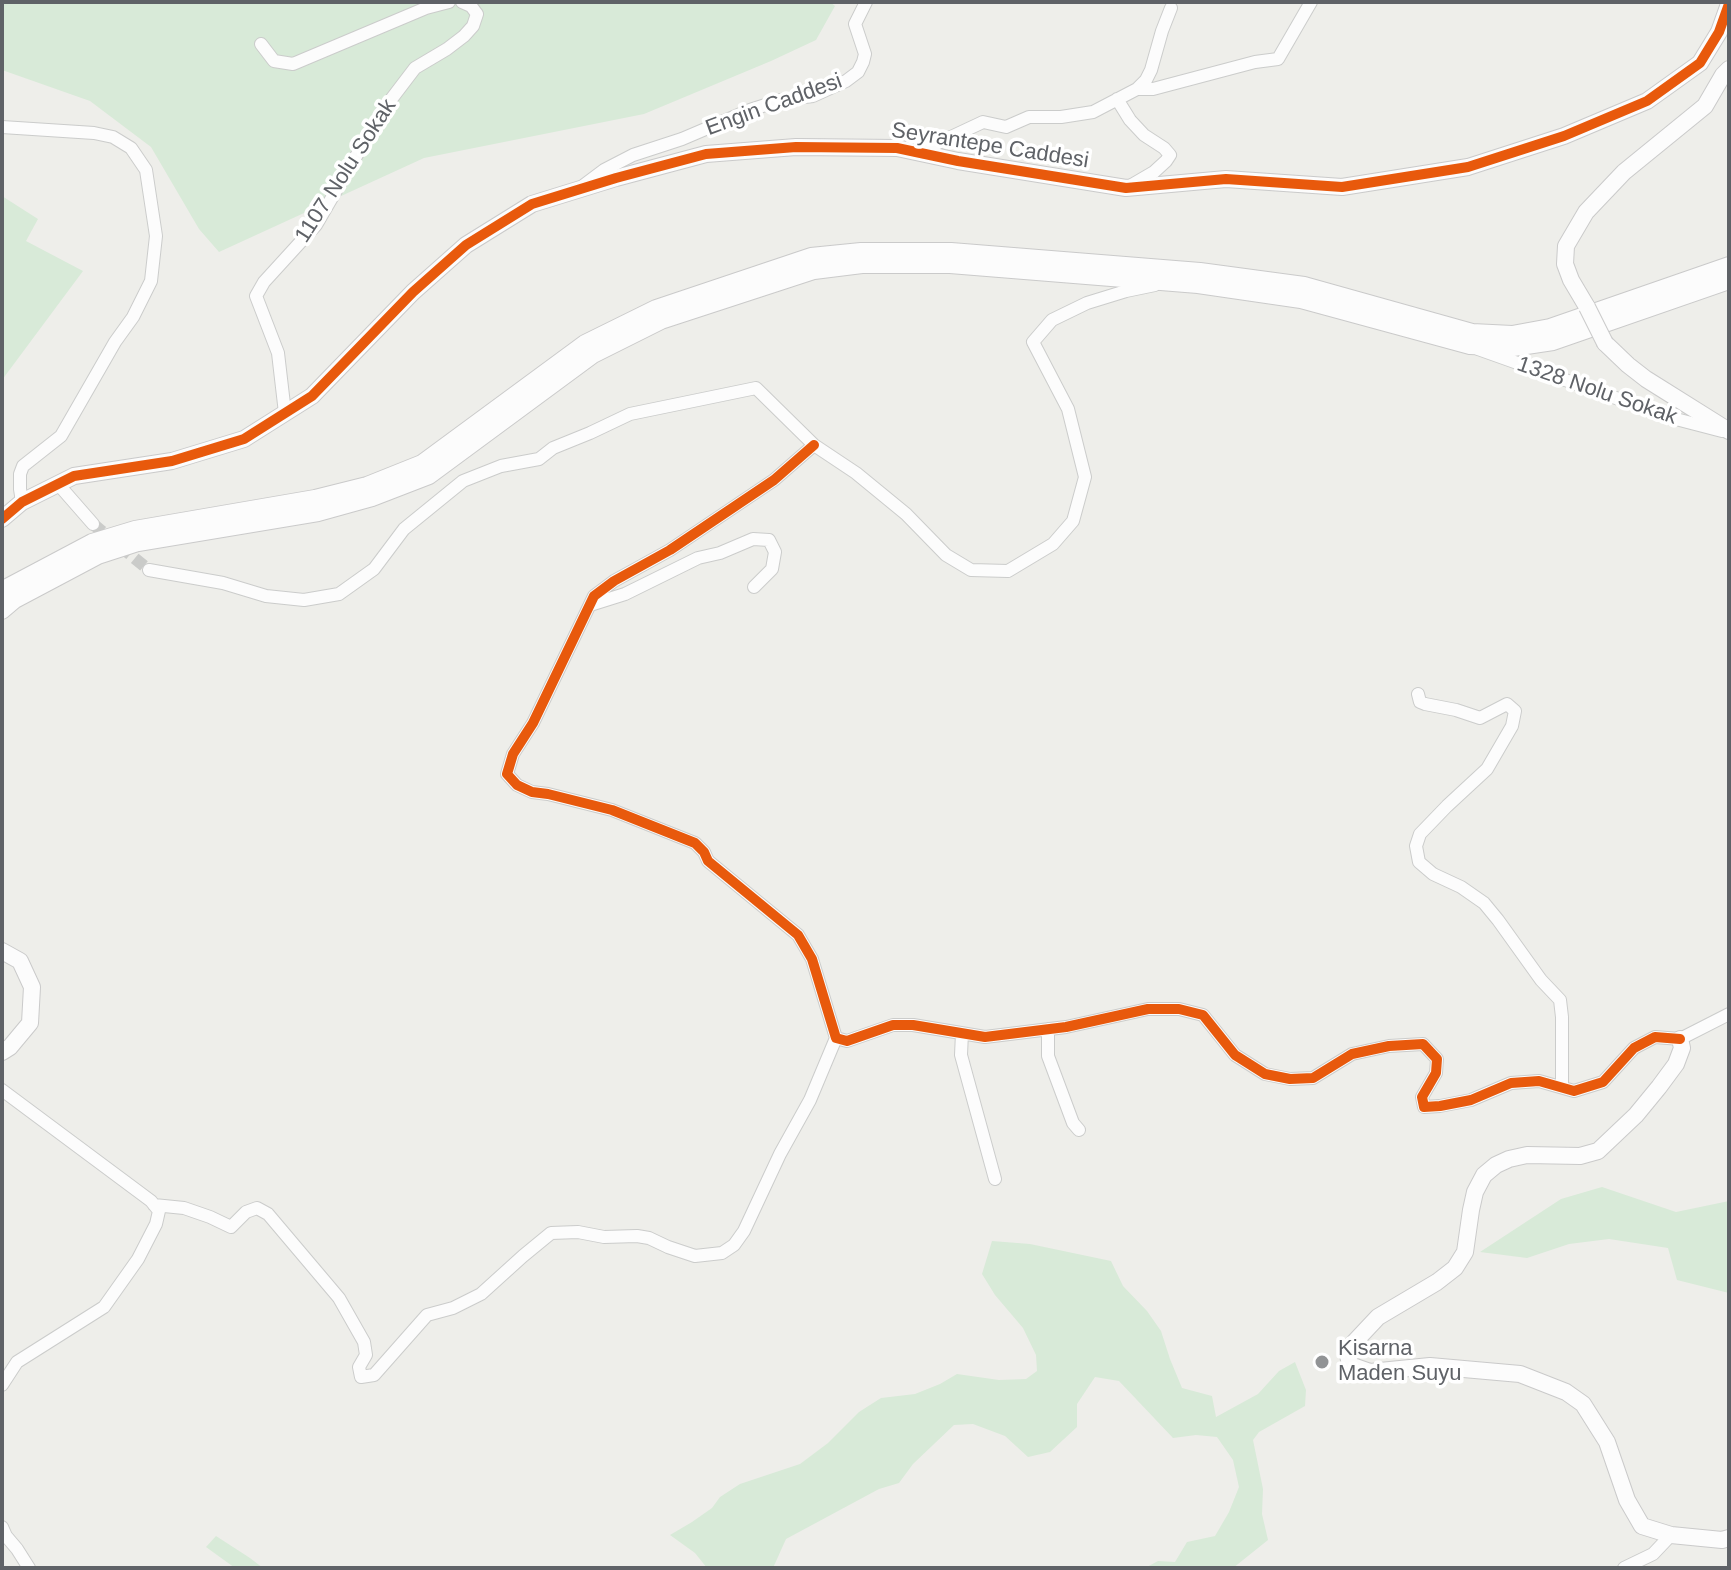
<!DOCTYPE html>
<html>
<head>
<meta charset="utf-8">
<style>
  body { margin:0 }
  #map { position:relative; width:1731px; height:1570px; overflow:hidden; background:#eeeeea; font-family:Helvetica,sans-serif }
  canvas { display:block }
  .frame { position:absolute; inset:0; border:4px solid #5f6267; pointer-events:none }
</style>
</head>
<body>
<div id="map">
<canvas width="1731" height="1570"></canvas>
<div class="frame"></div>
</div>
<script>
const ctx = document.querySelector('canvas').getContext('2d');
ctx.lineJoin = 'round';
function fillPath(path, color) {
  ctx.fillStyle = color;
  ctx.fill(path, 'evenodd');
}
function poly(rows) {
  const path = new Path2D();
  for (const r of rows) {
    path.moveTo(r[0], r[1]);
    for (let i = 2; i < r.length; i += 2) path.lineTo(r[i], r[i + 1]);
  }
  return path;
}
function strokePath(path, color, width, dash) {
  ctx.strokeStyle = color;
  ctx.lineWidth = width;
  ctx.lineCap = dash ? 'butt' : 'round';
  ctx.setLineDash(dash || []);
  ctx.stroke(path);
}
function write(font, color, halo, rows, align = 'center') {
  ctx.font = font + ' Helvetica,sans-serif';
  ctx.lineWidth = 7;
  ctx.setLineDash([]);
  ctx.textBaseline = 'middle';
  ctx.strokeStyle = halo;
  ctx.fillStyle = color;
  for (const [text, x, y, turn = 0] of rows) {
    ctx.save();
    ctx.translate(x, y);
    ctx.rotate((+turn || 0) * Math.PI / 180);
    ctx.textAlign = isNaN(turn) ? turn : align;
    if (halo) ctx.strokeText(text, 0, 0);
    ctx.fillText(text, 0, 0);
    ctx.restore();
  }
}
const green = poly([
  [2,2,830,2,835,6,816,40,771,61,644,114,424,158,219,252,199,229,151,147,90,101,2,70],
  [2,196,38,219,26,241,83,271,2,380],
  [1602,1187,1676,1212,1729,1201,1729,1293,1677,1280,1668,1248,1609,1239,1569,1244,1527,1258,1480,1252,1561,1199],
  [992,1241,1030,1244,1111,1261,1123,1286,1147,1311,1161,1331,1170,1359,1182,1388,1212,1396,1216,1417,1258,1394,1279,1371,1295,1362,1306,1390,1305,1406,1259,1432,1253,1440,1263,1489,1262,1514,1268,1540,1233,1568,1145,1568,1158,1561,1175,1562,1187,1542,1215,1536,1229,1512,1239,1487,1233,1460,1217,1437,1196,1435,1173,1438,1119,1381,1095,1377,1077,1404,1077,1427,1050,1452,1028,1457,1005,1436,973,1424,954,1425,913,1464,899,1483,879,1489,786,1539,773,1568,707,1568,695,1553,670,1535,692,1522,712,1508,720,1497,740,1484,800,1464,828,1443,859,1412,881,1398,915,1394,940,1384,957,1374,999,1380,1026,1379,1037,1371,1036,1355,1023,1328,995,1295,982,1274],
  [216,1536,250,1558,263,1568,235,1568,206,1547]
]);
const streetTunnel = poly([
  [93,524,149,570]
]);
const street = poly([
  [261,44,274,61,293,64,426,8,449,2],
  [1137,89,1153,89,1255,62,1278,59,1311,2],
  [1117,99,1130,120,1144,135,1164,148,1170,155,1166,161,1154,172,1130,186],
  [2,127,94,133,113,137,131,148,146,170,156,236,151,281,133,317,115,342,61,436,23,466,20,474,20,489,22,502],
  [919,152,983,122,1006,127,1029,117,1061,117,1093,112,1137,89,1146,80,1151,70,1162,31,1171,8],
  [584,185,604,170,633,155,682,139,750,110,781,100,813,96,846,81,858,72,863,62,865,54,855,24,866,2],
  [1478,349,1672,418,1722,431],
  [285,413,278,353,256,296,264,282,316,225,383,110,415,68,447,49,464,36,473,26,477,14,471,6,462,2],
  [814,445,774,480,670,550,614,581,594,596,533,723,513,754,507,774,517,785,532,792,548,794,612,810,695,843,704,852,708,861,798,935,812,959,836,1038,847,1041,893,1025,913,1025,985,1037,1066,1027,1148,1009,1179,1009,1203,1015,1235,1055,1265,1074,1290,1079,1313,1078,1352,1054,1389,1046,1423,1044,1437,1059,1436,1073,1422,1097,1424,1107,1440,1106,1471,1100,1511,1083,1539,1081,1574,1091,1603,1082,1634,1048,1655,1037,1680,1039,1729,1014],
  [58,484,93,524],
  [149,570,223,583,266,596,304,600,339,594,374,569,404,529,463,481,501,466,539,459,553,448,590,433,630,414,756,388,814,445,856,473,906,514,946,555,971,570,1008,571,1053,544,1073,521,1085,477,1068,409,1033,342,1052,320,1087,303,1126,291,1155,285],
  [590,605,625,594,698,558,720,553,753,539,769,540,775,552,772,569,754,587],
  [1418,694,1420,702,1425,704,1456,710,1480,718,1507,704,1515,711,1512,726,1487,769,1447,806,1420,834,1416,846,1419,862,1433,874,1461,887,1484,903,1498,920,1541,980,1560,1000,1562,1017,1562,1087],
  [1048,1029,1048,1056,1073,1123,1079,1130],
  [962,1033,961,1055,995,1179],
  [2,1090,151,1201,159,1211,156,1224,138,1259,104,1307,17,1362,2,1385],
  [154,1205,184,1208,210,1217,231,1227,246,1212,257,1208,268,1214,339,1298,364,1342,366,1355,359,1367,361,1377,374,1375,427,1315,453,1308,481,1294,523,1256,551,1233,578,1232,604,1237,637,1236,649,1238,668,1247,695,1256,722,1253,734,1245,744,1231,780,1154,810,1100,836,1038],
  [2,1527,6,1536,17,1549,29,1568],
  [1624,1568,1653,1554,1671,1535]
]);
const secondary = poly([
  [1587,307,1571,280,1565,264,1566,246,1586,212,1624,172,1705,106,1723,75,1729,69],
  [1605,343,1628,365,1646,379,1729,431],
  [2,519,22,502,74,476,172,461,244,439,312,396,413,292,466,245,532,204,616,178,706,154,796,147,897,148,958,161,1126,188,1226,179,1342,187,1468,167,1564,136,1647,101,1700,63,1719,32,1729,4],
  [2,592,7,587,92,542,135,529,315,498,367,485,422,463,585,343,656,308,811,256,861,251,951,251,1200,271,1304,285,1472,332,1512,334,1550,327,1729,265],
  [2,611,15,600,98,556,138,543,318,513,372,498,429,476,593,355,661,321,814,271,862,265,950,265,1198,285,1301,300,1470,346,1513,348,1553,342,1729,281],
  [2,951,20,961,32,987,30,1023,10,1047,2,1052],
  [1680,1039,1682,1048,1676,1064,1659,1087,1636,1115,1598,1151,1580,1156,1527,1155,1509,1159,1496,1165,1484,1175,1475,1192,1471,1210,1465,1252,1455,1268,1437,1282,1378,1317,1347,1350,1350,1365,1370,1372,1430,1366,1520,1374,1566,1392,1583,1404,1607,1442,1627,1500,1642,1526,1671,1535,1722,1540,1729,1538]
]);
const secondaryBridge = poly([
  [1587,307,1605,343]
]);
const cycleway = poly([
  [814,445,774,480,670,550,614,581,594,596,533,723,513,754,507,774,517,785,532,792,548,794,612,810,695,843,704,852,708,861,798,935,812,959,836,1038,847,1041,893,1025,913,1025,985,1037,1066,1027,1148,1009,1179,1009,1203,1015,1235,1055,1265,1074,1290,1079,1313,1078,1352,1054,1389,1046,1423,1044,1437,1059,1436,1073,1422,1097,1424,1107,1440,1106,1471,1100,1511,1083,1539,1081,1574,1091,1603,1082,1634,1048,1655,1037,1680,1039],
  [2,519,22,502,74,476,172,461,244,439,312,396,413,292,466,245,532,204,616,178,706,154,796,147,897,148,958,161,1126,188,1226,179,1342,187,1468,167,1564,136,1647,101,1700,63,1719,32,1729,4]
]);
const markers = [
  [1322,1362,8,"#919395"]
];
const streetNames = [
  ["Engin Caddesi",774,105,-20],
  ["Seyrantepe Caddesi",990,146,9],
  ["1107 Nolu Sokak",346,171,-57],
  ["1328 Nolu Sokak",1597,391,19]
];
const poiNames = [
  ["Kisarna",1338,1349],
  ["Maden Suyu",1338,1374]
];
fillPath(green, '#d8ead8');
strokePath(streetTunnel, '#cacbc9', 12, [12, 6]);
strokePath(street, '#cbcccb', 14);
strokePath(secondary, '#cacaca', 18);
strokePath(street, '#fcfcfc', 12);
strokePath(secondary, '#fcfcfc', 16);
strokePath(secondaryBridge, '#cacaca', 18, []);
strokePath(secondaryBridge, '#fcfcfc', 16);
strokePath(cycleway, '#e8590c', 10);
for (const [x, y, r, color] of markers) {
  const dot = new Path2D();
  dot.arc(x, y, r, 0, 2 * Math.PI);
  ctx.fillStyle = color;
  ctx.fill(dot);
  strokePath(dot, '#fff', 3);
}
write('22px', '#5f6267', '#fff', streetNames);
write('22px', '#5f6267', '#fff', poiNames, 'left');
</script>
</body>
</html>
